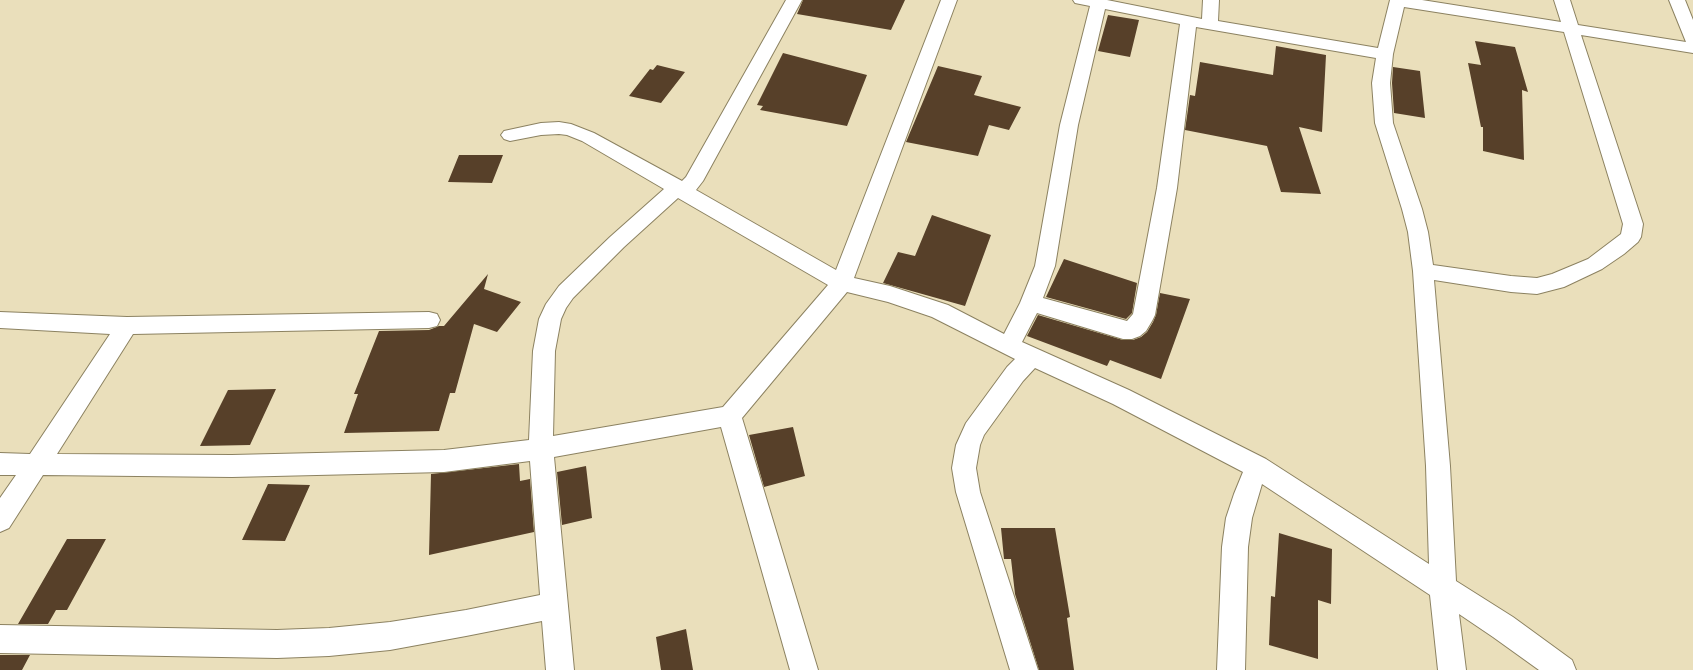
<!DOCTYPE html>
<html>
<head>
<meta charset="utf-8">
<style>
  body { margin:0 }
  canvas { display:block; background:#eadfbb }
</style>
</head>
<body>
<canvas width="1693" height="670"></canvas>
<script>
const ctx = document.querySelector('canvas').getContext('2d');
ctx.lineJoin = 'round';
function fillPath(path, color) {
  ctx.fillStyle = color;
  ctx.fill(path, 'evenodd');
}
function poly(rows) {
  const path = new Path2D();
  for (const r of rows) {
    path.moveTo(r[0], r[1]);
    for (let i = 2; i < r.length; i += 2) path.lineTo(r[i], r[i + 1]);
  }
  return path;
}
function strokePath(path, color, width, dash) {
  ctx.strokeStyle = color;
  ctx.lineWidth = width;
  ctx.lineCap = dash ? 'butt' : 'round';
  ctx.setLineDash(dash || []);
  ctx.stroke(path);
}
const building = poly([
  [803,0,905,0,891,30,797,14],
  [1108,15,1139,20,1130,57,1098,51],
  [1475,41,1515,47,1528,92,1522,90,1524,160,1483,151,1483,127,1481,127,1468,63,1481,65],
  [1276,46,1326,55,1322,132,1299,127,1321,194,1281,192,1267,146,1185,130,1190,95,1195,96,1200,62,1273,75],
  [783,53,867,75,847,126,760,110,763,106,757,105],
  [657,65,685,72,661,103,629,96,650,69,653,70],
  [938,66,982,76,974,95,1021,107,1009,130,989,125,978,156,906,142],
  [1393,67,1420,71,1425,118,1394,113,1392,83],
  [459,155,503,155,492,183,448,182],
  [932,215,991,235,965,306,883,283,898,252,915,256],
  [1064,259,1137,283,1132,313,1126,319,1046,297],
  [488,274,484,289,521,302,497,332,474,324,455,393,450,393,439,431,344,433,358,394,354,394,379,331,429,330,439,326,444,326],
  [1160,293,1190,299,1161,379,1110,360,1107,366,1027,336,1038,315,1123,340,1133,340,1141,337,1147,332,1153,322,1156,315],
  [276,389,250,445,200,446,228,390],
  [793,427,805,476,764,487,749,435],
  [519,464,520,481,530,479,534,532,429,555,431,474],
  [586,466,592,518,562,525,557,472],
  [268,484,310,485,285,541,242,540],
  [1001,528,1055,528,1070,617,1067,618,1074,670,1039,670,1015,594,1011,559,1004,559],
  [1279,533,1332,549,1331,604,1318,600,1318,659,1269,645,1271,596,1275,597],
  [67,539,106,539,67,610,56,610,48,624,18,624],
  [686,629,693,670,661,670,656,637],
  [0,655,30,655,22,670,0,670]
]);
const minor = poly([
  [786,0,802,0,703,181,696,190,836,270,941,0,957,0,854,278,890,286,948,305,1004,334,1020,303,1035,266,1060,125,1090,6,1075,3,1073,0,1107,0,1202,19,1203,0,1219,0,1218,21,1378,48,1390,0,1422,0,1561,22,1554,0,1570,0,1578,25,1686,42,1669,0,1685,0,1693,20,1693,53,1581,35,1643,224,1641,237,1638,242,1624,254,1602,269,1564,287,1537,294,1511,292,1434,280,1450,466,1456,581,1513,617,1572,660,1576,670,1539,670,1493,637,1459,614,1466,670,1438,670,1430,595,1262,484,1252,518,1248,547,1245,670,1217,670,1222,547,1226,518,1234,494,1243,472,1113,404,1035,368,1023,381,984,435,980,445,976,468,980,492,1038,670,1010,670,956,492,952,468,956,445,966,423,1007,367,1015,359,932,317,888,302,847,292,742,418,818,670,790,670,721,427,554,457,574,670,546,670,542,621,466,636,390,650,329,656,277,658,0,653,0,625,277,630,329,628,390,622,466,610,540,595,530,461,444,472,232,477,43,475,9,528,0,532,0,498,16,475,0,475,0,453,30,454,110,334,0,328,0,312,127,317,429,312,437,314,440,320,437,326,429,328,133,334,57,454,232,455,444,450,529,440,533,351,539,319,546,304,559,286,610,237,664,189,582,141,567,135,559,134,541,135,510,141,504,139,501,135,504,131,541,123,559,122,571,124,594,133,682,181,686,177,786,0],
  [1404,7,1564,32,1623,224,1621,234,1588,259,1552,274,1537,278,1511,276,1433,265,1428,232,1422,209,1393,123,1390,83,1393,54,1404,7],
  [1105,9,1180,24,1157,188,1133,314,1127,321,1043,298,1055,266,1078,125,1105,9],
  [1196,27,1376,58,1372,83,1375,123,1402,209,1408,232,1413,271,1426,466,1429,564,1266,459,1129,390,1022,342,1037,313,1123,339,1132,339,1140,336,1146,331,1152,321,1155,315,1177,188,1196,27],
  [678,198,828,285,723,407,553,436,555,351,561,319,566,308,573,298,624,247,678,198]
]);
fillPath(building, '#574029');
strokePath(minor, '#8c8261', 2);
fillPath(minor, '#fff');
</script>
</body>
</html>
